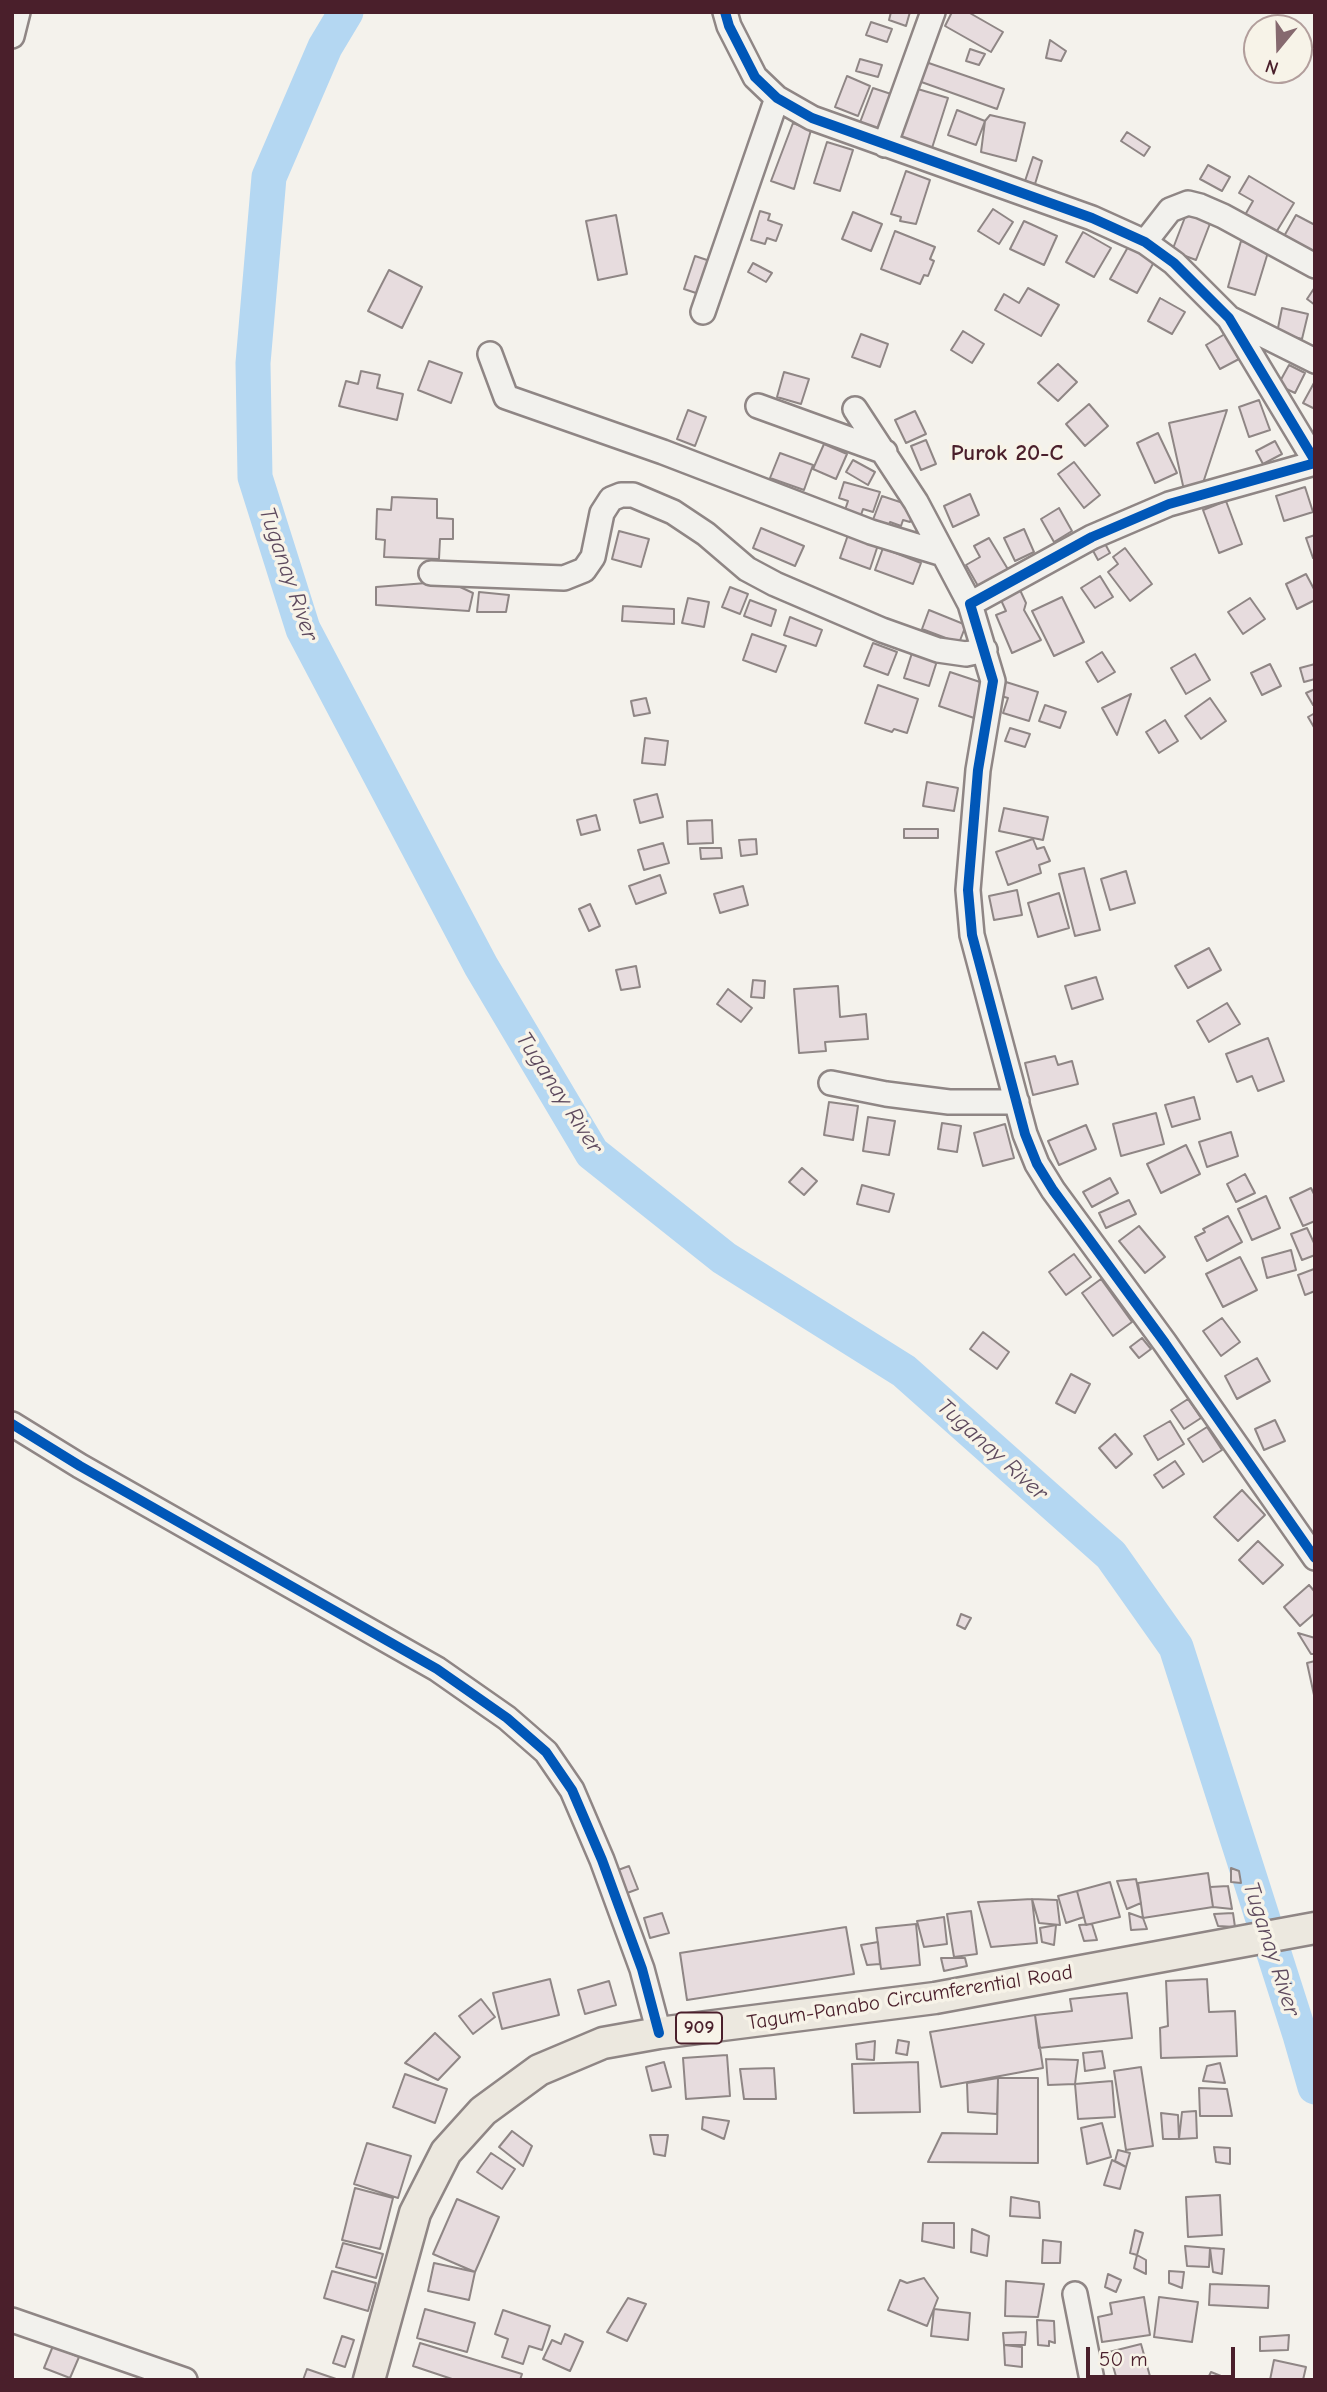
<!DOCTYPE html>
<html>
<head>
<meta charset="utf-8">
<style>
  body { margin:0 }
  #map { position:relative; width:1327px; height:2392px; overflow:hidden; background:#f4f2ec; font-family:"Comic Neue",sans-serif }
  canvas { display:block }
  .frame { position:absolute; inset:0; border:14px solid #4a1f2b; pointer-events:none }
  .north { position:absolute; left:1243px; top:14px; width:70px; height:70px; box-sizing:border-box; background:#f7f3e8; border:2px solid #b29e9c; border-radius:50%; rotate:199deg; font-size:19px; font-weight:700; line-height:28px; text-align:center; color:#4a1f2b }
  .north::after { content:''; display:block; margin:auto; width:24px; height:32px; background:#86696f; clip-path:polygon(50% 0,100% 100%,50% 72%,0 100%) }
  .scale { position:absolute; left:1086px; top:2347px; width:149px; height:32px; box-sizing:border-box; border:4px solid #4a1f2b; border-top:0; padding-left:9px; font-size:21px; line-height:24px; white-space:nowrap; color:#4a1f2b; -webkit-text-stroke:5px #f7f3e8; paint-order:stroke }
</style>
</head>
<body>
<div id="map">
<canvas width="1327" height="2392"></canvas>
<div class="frame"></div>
<div class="north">N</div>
<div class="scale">50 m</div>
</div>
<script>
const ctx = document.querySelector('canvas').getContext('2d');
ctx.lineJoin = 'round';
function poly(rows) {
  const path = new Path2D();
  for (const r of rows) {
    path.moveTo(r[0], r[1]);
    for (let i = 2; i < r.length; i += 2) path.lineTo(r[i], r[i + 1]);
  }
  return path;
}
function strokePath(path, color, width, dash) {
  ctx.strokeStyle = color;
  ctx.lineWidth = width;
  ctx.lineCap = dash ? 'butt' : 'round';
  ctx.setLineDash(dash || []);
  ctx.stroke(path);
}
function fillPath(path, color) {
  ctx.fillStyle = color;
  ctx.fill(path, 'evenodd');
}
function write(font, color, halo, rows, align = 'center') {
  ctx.font = font + ' "Comic Neue",sans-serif';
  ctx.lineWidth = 7;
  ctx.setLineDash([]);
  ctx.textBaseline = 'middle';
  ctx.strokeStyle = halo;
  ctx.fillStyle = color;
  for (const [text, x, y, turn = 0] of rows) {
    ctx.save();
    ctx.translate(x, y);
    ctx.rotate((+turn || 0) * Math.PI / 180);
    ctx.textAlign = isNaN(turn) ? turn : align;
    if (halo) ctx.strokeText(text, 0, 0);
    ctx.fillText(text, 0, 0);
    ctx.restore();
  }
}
const river = poly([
  [346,12,325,47,269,177,253,363,255,477,303,629,481,966,592,1153,724,1258,904,1371,1111,1555,1176,1647,1300,2035,1315,2087]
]);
const building = poly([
  [891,12,910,12,906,26,889,20,891,12],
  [952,12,968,12,1003,32,991,52,945,26,952,12],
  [871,22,892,29,887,42,866,35,871,22],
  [1050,40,1066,51,1061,61,1046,58,1050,40],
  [970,49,985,54,979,65,966,61,970,49],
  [860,59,882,65,878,77,856,71,860,59],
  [920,60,1004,89,997,109,913,79,920,60],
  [847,76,870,86,858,116,835,107,847,76],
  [911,87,948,98,932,148,897,137,911,87],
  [873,88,900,97,886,135,859,125,873,88],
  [957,110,985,121,976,145,948,135,957,110],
  [990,115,1025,123,1016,161,981,152,985,121,990,115],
  [793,123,811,130,794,189,771,181,793,123],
  [1127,132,1150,147,1144,156,1121,141,1127,132],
  [827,142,853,150,840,191,814,183,827,142],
  [1033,157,1042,161,1035,184,1025,181,1033,157],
  [1208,165,1230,177,1222,191,1200,179,1208,165],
  [906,171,930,180,916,224,900,221,901,217,891,214,906,171],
  [1249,176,1294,203,1275,234,1245,215,1253,201,1239,193,1249,176],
  [993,209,1013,222,999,244,978,231,993,209],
  [760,211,770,214,768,220,782,225,776,241,767,238,765,244,751,240,760,211],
  [853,212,882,224,871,251,842,239,853,212],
  [1187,212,1211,221,1196,260,1172,251,1187,212],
  [616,215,627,274,598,280,586,221,616,215],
  [1296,215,1315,225,1315,256,1283,238,1296,215],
  [1024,221,1057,236,1044,265,1010,249,1024,221],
  [895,231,935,247,930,259,934,261,928,276,924,275,920,284,881,269,895,231],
  [1083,232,1111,248,1094,277,1066,262,1083,232],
  [1241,241,1269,249,1255,295,1228,287,1241,241],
  [1128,247,1154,262,1137,293,1110,279,1128,247],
  [695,256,713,262,702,295,684,289,695,256],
  [753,263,772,273,766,282,748,272,753,263],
  [389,270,422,287,402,328,368,311,389,270],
  [1315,287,1315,305,1307,299,1315,287],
  [1028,288,1059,305,1041,336,995,310,1004,294,1019,303,1028,288],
  [1160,298,1185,312,1172,334,1148,321,1160,298],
  [1282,308,1308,314,1302,339,1277,333,1282,308],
  [963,331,984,344,972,363,951,350,963,331],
  [861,334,888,344,880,367,852,357,861,334],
  [1225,334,1239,359,1220,369,1206,345,1225,334],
  [429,361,462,373,451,403,418,390,429,361],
  [1058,364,1077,382,1058,401,1038,383,1058,364],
  [1289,365,1305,373,1295,393,1278,385,1289,365],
  [361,371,380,375,377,388,403,394,397,420,339,406,346,381,358,384,361,371],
  [784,372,809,379,801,404,777,397,784,372],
  [1315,381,1315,409,1303,403,1315,381],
  [1259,400,1270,430,1249,437,1239,407,1259,400],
  [1089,404,1108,426,1085,446,1066,424,1089,404],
  [688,410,706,417,695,446,677,439,688,410],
  [1227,410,1202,486,1184,490,1169,423,1227,410],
  [915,411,926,434,906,443,895,420,915,411],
  [1158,433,1177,473,1155,483,1137,443,1158,433],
  [926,440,936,464,921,470,911,446,926,440],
  [1275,441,1282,454,1263,464,1256,451,1275,441],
  [824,444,847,454,836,479,813,469,824,444],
  [780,453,813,465,804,490,770,478,780,453],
  [853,460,875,472,868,485,846,472,853,460],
  [1074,462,1100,495,1084,508,1058,474,1074,462],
  [844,482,880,492,873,512,863,509,861,515,845,510,848,501,839,498,844,482],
  [1305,487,1313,512,1284,521,1276,496,1305,487],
  [970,494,979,515,953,527,944,506,970,494],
  [882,496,915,507,910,522,903,520,901,526,890,522,887,530,871,525,882,496],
  [392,497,437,499,437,518,453,519,453,539,440,539,439,559,384,557,385,540,376,539,377,509,391,510,392,497],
  [1226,501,1242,544,1219,553,1203,510,1226,501],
  [1059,508,1072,531,1054,542,1041,519,1059,508],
  [761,528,804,546,795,566,753,548,761,528],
  [1024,529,1034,552,1015,561,1004,538,1024,529],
  [619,531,649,539,641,567,612,559,619,531],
  [849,532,879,542,870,569,840,558,849,532],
  [1315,535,1315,557,1313,558,1306,538,1315,535],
  [989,538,1012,576,982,593,966,565,980,557,974,546,989,538],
  [1103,540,1110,553,1098,560,1091,547,1103,540],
  [883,548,921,563,913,584,875,570,883,548],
  [1125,548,1152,584,1130,601,1108,572,1118,564,1113,557,1125,548],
  [1306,574,1315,591,1315,600,1297,609,1286,584,1306,574],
  [1100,576,1113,597,1095,608,1081,588,1100,576],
  [458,578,458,586,473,593,469,611,376,605,376,587,439,582,458,578],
  [730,587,748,594,740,614,722,607,730,587],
  [1020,590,1026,603,1024,610,1041,640,1012,653,996,615,1006,611,1000,598,1020,590],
  [479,592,509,595,506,612,477,612,479,592],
  [1062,597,1084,642,1054,656,1032,611,1062,597],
  [688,598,709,602,704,627,682,623,688,598],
  [1250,598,1265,619,1243,634,1228,612,1250,598],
  [750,600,776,610,771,626,744,616,750,600],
  [623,606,674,609,674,624,622,621,623,606],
  [929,610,966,625,959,643,922,629,929,610],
  [790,617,822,630,816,646,784,635,790,617],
  [752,634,786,646,776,672,743,660,752,634],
  [873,643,897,652,888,675,864,666,873,643],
  [1102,652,1115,672,1098,682,1086,662,1102,652],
  [912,653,937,661,929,686,904,678,912,653],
  [1195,654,1210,680,1186,694,1171,668,1195,654],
  [1270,664,1281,686,1262,695,1251,673,1270,664],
  [1315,664,1315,679,1304,682,1300,668,1315,664],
  [950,672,989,685,977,719,939,706,950,672],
  [1006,682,1038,692,1029,721,1003,713,1008,698,1001,696,1006,682],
  [878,685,918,699,907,733,894,729,892,732,865,723,878,685],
  [1315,689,1315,704,1313,705,1306,693,1315,689],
  [1131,694,1117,735,1102,708,1131,694],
  [646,698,650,713,634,716,631,701,646,698],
  [1210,698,1226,721,1201,739,1185,716,1210,698],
  [1045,705,1066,712,1060,728,1039,721,1045,705],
  [1315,713,1315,729,1308,717,1315,713],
  [1165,720,1178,741,1159,753,1146,732,1165,720],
  [1010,728,1030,734,1025,747,1005,741,1010,728],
  [645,738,668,741,665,765,642,763,645,738],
  [927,782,958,788,954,811,923,806,927,782],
  [657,794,663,817,640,823,634,800,657,794],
  [1004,808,1048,817,1043,840,999,831,1004,808],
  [596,815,600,830,581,835,577,820,596,815],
  [712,820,713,843,688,844,687,821,712,820],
  [904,829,938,829,938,838,904,838,904,829],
  [756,839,757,854,741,856,739,840,756,839],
  [1033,839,1037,849,1044,847,1050,861,1039,865,1041,873,1008,885,996,852,1033,839],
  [663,843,669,863,644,870,638,850,663,843],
  [700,848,721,848,722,858,701,859,700,848],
  [1084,868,1100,930,1075,936,1059,874,1084,868],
  [1126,871,1135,903,1110,910,1101,879,1126,871],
  [660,875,666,893,636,904,629,886,660,875],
  [743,886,748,905,720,913,714,894,743,886],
  [1017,890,1022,915,994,920,989,896,1017,890],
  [1059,893,1069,928,1038,937,1028,903,1059,893],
  [590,904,600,926,589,931,579,909,590,904],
  [1209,948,1221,970,1188,988,1175,966,1209,948],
  [636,966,640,987,621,990,616,970,636,966],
  [1096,977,1103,999,1072,1009,1065,986,1096,977],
  [753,980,765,981,764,998,751,997,753,980],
  [838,986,840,1017,866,1014,868,1039,825,1042,826,1051,799,1053,794,989,838,986],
  [728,989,752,1008,741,1022,717,1004,728,989],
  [1227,1003,1240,1024,1209,1042,1197,1021,1227,1003],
  [1268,1038,1284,1081,1258,1091,1252,1076,1237,1082,1226,1054,1268,1038],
  [1055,1056,1058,1065,1072,1061,1078,1084,1033,1095,1025,1063,1055,1056],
  [1194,1097,1200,1119,1172,1127,1165,1105,1194,1097],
  [829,1102,858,1106,853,1140,824,1135,829,1102],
  [1156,1113,1164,1144,1121,1156,1113,1124,1156,1113],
  [868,1117,895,1121,889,1155,863,1151,868,1117],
  [942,1123,961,1126,957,1152,938,1149,942,1123],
  [1005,1124,1014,1158,983,1166,974,1133,1005,1124],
  [1086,1125,1096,1149,1059,1165,1048,1141,1086,1125],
  [1231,1132,1238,1156,1207,1167,1199,1142,1231,1132],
  [1186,1145,1200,1174,1161,1193,1147,1164,1186,1145],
  [802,1168,817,1181,804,1195,789,1182,802,1168],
  [1245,1174,1255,1193,1236,1202,1227,1184,1245,1174],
  [1110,1178,1118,1193,1092,1207,1083,1192,1110,1178],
  [862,1185,894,1194,889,1212,857,1204,862,1185],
  [1311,1188,1315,1196,1315,1221,1303,1226,1290,1198,1311,1188],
  [1266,1196,1280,1228,1252,1240,1238,1209,1266,1196],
  [1129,1200,1136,1214,1106,1228,1099,1213,1129,1200],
  [1228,1216,1242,1242,1207,1261,1195,1237,1205,1232,1203,1229,1228,1216],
  [1139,1226,1165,1257,1145,1273,1119,1241,1139,1226],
  [1307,1228,1315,1245,1315,1255,1302,1260,1291,1234,1307,1228],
  [1291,1250,1296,1270,1267,1278,1262,1258,1291,1250],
  [1074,1254,1091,1277,1066,1295,1049,1272,1074,1254],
  [1240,1257,1257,1290,1223,1307,1206,1274,1240,1257],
  [1314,1269,1315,1291,1305,1295,1298,1275,1314,1269],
  [1101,1279,1132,1322,1113,1336,1082,1293,1101,1279],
  [1222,1318,1240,1342,1221,1356,1203,1331,1222,1318],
  [983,1332,1009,1352,997,1369,970,1349,983,1332],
  [1142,1338,1151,1349,1139,1358,1130,1347,1142,1338],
  [1257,1358,1270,1381,1237,1399,1225,1376,1257,1358],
  [1071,1374,1090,1384,1075,1413,1056,1403,1071,1374],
  [1188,1399,1201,1418,1184,1429,1171,1410,1188,1399],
  [1275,1420,1285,1441,1264,1450,1255,1429,1275,1420],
  [1170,1421,1184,1444,1158,1460,1144,1436,1170,1421],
  [1207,1427,1222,1450,1203,1462,1188,1439,1207,1427],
  [1115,1434,1132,1454,1116,1468,1099,1448,1115,1434],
  [1175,1461,1184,1474,1163,1488,1154,1475,1175,1461],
  [1242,1490,1265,1515,1238,1541,1214,1517,1242,1490],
  [1258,1541,1283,1565,1263,1584,1239,1560,1258,1541],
  [1309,1585,1315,1592,1315,1613,1300,1626,1284,1607,1309,1585],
  [961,1614,971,1618,965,1629,957,1625,961,1614],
  [1298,1633,1315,1638,1315,1654,1311,1654,1298,1633],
  [1315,1661,1315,1695,1314,1695,1307,1663,1315,1661],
  [629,1866,638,1889,619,1896,610,1873,629,1866],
  [1231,1868,1239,1871,1241,1883,1231,1882,1231,1868],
  [1208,1873,1213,1907,1143,1918,1138,1883,1208,1873],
  [1136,1879,1141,1903,1127,1909,1117,1881,1136,1879],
  [1110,1882,1120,1917,1086,1925,1077,1891,1110,1882],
  [1228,1886,1232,1909,1213,1907,1210,1887,1228,1886],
  [1077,1891,1084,1917,1066,1923,1058,1896,1077,1891],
  [1032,1899,1037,1943,991,1947,978,1902,1032,1899],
  [1032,1899,1057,1900,1060,1925,1039,1923,1032,1899],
  [971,1911,977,1954,954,1957,947,1914,971,1911],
  [662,1913,669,1933,650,1938,644,1918,662,1913],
  [1129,1913,1143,1918,1147,1929,1131,1930,1129,1913],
  [1233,1913,1235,1927,1218,1926,1214,1914,1233,1913],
  [944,1917,947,1944,924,1947,917,1921,944,1917],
  [916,1924,920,1965,881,1969,876,1928,916,1924],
  [1092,1924,1097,1940,1084,1941,1079,1925,1092,1924],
  [1056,1925,1054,1945,1042,1942,1040,1928,1056,1925],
  [846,1927,854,1974,687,2000,680,1953,846,1927],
  [878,1942,880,1964,867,1965,861,1945,878,1942],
  [941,1958,965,1958,967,1966,944,1971,941,1958],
  [550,1979,559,2015,502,2029,493,1993,550,1979],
  [1207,1979,1209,2012,1235,2011,1237,2056,1161,2058,1160,2028,1168,2026,1166,1981,1207,1979],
  [609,1981,616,2005,585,2014,578,1990,609,1981],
  [1127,1993,1132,2038,1039,2048,1035,2015,1072,2011,1070,1999,1127,1993],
  [481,1999,495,2017,473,2034,459,2016,481,1999],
  [1035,2015,1043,2068,941,2087,930,2032,1035,2015],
  [435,2033,460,2057,438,2080,405,2063,435,2033],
  [898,2040,909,2042,907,2055,896,2053,898,2040],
  [875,2041,874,2060,857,2059,856,2044,875,2041],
  [1102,2051,1105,2068,1085,2071,1083,2053,1102,2051],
  [727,2055,730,2096,686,2099,683,2058,727,2055],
  [1046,2059,1078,2060,1075,2084,1048,2085,1046,2059],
  [664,2062,671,2087,652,2091,646,2067,664,2062],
  [918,2062,920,2112,854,2113,852,2064,918,2062],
  [1220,2063,1225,2083,1203,2081,1207,2066,1220,2063],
  [1141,2067,1153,2146,1126,2150,1114,2071,1141,2067],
  [774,2068,776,2099,744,2099,740,2069,774,2068],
  [405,2074,447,2089,435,2123,393,2107,405,2074],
  [998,2078,1038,2078,1038,2163,928,2162,942,2133,997,2134,998,2078],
  [998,2078,997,2114,968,2112,967,2083,998,2078],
  [1112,2081,1115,2117,1078,2119,1075,2084,1112,2081],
  [1199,2088,1227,2089,1232,2116,1200,2116,1199,2088],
  [1196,2111,1197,2138,1179,2139,1182,2112,1196,2111],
  [1161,2113,1178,2115,1179,2139,1163,2139,1161,2113],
  [703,2117,729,2121,724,2139,702,2129,703,2117],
  [1102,2123,1111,2157,1087,2164,1081,2128,1102,2123],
  [512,2131,532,2146,523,2166,499,2147,512,2131],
  [650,2135,668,2135,665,2156,654,2154,650,2135],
  [367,2143,411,2156,398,2198,354,2184,367,2143],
  [1214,2147,1230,2148,1230,2164,1216,2162,1214,2147],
  [1118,2150,1130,2153,1126,2167,1115,2161,1118,2150],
  [491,2153,515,2169,502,2189,477,2172,491,2153],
  [1112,2160,1126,2167,1120,2189,1104,2185,1112,2160],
  [355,2188,393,2198,380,2249,342,2240,355,2188],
  [1220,2195,1222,2235,1188,2237,1186,2197,1220,2195],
  [1011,2197,1039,2202,1040,2218,1010,2216,1011,2197],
  [457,2199,499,2217,475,2272,433,2254,457,2199],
  [923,2223,954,2223,954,2248,922,2241,923,2223],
  [972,2229,989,2236,987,2256,971,2252,972,2229],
  [1135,2230,1143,2233,1137,2255,1130,2253,1135,2230],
  [1043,2240,1061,2242,1060,2263,1042,2263,1043,2240],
  [343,2243,383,2254,376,2278,336,2267,343,2243],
  [1185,2246,1210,2248,1209,2267,1187,2266,1185,2246],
  [1210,2248,1224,2249,1222,2274,1213,2272,1210,2248],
  [1137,2255,1146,2260,1146,2274,1134,2268,1137,2255],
  [434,2263,475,2272,469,2300,428,2291,434,2263],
  [332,2271,376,2283,368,2311,324,2298,332,2271],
  [1169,2271,1184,2272,1182,2288,1169,2283,1169,2271],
  [1108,2274,1121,2280,1116,2292,1105,2287,1108,2274],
  [924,2278,938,2298,927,2326,888,2310,900,2280,907,2283,924,2278],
  [1006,2281,1044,2284,1038,2317,1005,2316,1006,2281],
  [1210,2284,1269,2286,1268,2308,1209,2305,1210,2284],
  [1144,2297,1150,2335,1102,2342,1098,2317,1112,2314,1110,2303,1144,2297],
  [1159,2297,1198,2302,1192,2342,1154,2337,1159,2297],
  [628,2298,646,2304,627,2341,607,2332,628,2298],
  [425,2309,475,2323,467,2352,417,2338,425,2309],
  [934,2309,970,2313,968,2340,931,2336,934,2309],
  [503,2310,550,2326,542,2350,529,2346,523,2364,502,2357,508,2339,495,2334,503,2310],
  [1037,2320,1054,2321,1055,2343,1049,2341,1049,2346,1038,2345,1037,2320],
  [1026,2332,1025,2345,1004,2345,1003,2333,1026,2332],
  [565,2334,583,2342,570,2371,543,2359,552,2340,561,2344,565,2334],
  [1289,2335,1288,2350,1260,2351,1260,2337,1289,2335],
  [342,2336,354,2340,345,2367,333,2363,342,2336],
  [420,2343,522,2374,520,2380,455,2380,413,2366,420,2343],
  [1141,2344,1151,2380,1117,2380,1109,2352,1141,2344],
  [1004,2345,1022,2347,1022,2367,1005,2365,1004,2345],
  [53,2346,79,2357,70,2378,44,2368,53,2346],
  [1274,2360,1306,2367,1303,2380,1270,2380,1274,2360],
  [307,2369,339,2380,303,2380,307,2369],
  [1211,2372,1231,2380,1207,2380,1211,2372]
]);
const minor = poly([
  [725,12,729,26,755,77,777,98,812,118,1092,218,1145,242,1174,263,1229,318,1315,461],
  [12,36,18,12],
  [885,145,933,12],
  [1145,242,1170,210,1188,203,1200,206,1223,216,1315,266],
  [703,312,777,98],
  [1229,318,1315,361],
  [490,354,506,397,663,452,871,532,943,554],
  [758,406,885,452],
  [855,409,916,502,970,604],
  [1315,463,1169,504,1092,537,970,604,993,681,978,770,968,890,972,935,1025,1134,1037,1164,1053,1190,1165,1343,1315,1558],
  [431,573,564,578,584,570,593,557,602,513,611,499,621,495,633,495,673,512,706,534,747,569,775,584,882,630,938,650,966,654,985,650],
  [831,1083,886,1094,949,1102,1017,1102],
  [12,1424,80,1466,437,1669,507,1718,546,1752,572,1790,602,1860,642,1969,659,2033],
  [1075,2294,1092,2380],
  [12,2320,185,2380]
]);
const major = poly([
  [369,2380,415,2213,446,2152,483,2111,539,2070,603,2043,659,2033,935,1998,1315,1928]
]);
const cycleway = poly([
  [725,12,729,26,755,77,777,98,812,118,1092,218,1145,242,1174,263,1229,318,1315,461],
  [1315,463,1169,504,1092,537,970,604,993,681,978,770,968,890,972,935,1025,1134,1037,1164,1053,1190,1165,1343,1315,1558],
  [12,1424,80,1466,437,1669,507,1718,546,1752,572,1790,602,1860,642,1969,659,2033]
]);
const shields = [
  [699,2028,46]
];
const shieldNames = [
  ["909",699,2028]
];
const streetNames = [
  ["Tagum-Panabo Circumferential Road",910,1998,-9]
];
const neighbourhoodNames = [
  ["Purok 20-C",1007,453]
];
const waterNames = [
  ["Tuganay River",288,574,71],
  ["Tuganay River",559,1093,57],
  ["Tuganay River",992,1450,42],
  ["Tuganay River",1271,1949,72]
];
strokePath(river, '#b4d7f2', 35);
fillPath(building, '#e7dcde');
strokePath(building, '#8f8685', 2);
strokePath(minor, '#8f8685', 28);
strokePath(major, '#8f8685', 35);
strokePath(minor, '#f2f1ed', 23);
strokePath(major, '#ece8df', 30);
strokePath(cycleway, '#0057b8', 10);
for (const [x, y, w] of shields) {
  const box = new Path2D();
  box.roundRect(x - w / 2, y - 15.5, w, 31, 5);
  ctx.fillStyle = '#f7f3e8';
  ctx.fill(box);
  strokePath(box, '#4a1f2b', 2);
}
write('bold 19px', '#4a1f2b', null, shieldNames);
write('21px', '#4a1f2b', '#f7f3e8', streetNames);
write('bold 23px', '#4a1f2b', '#f7f3e8', neighbourhoodNames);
write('italic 23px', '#5e4a5e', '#f7f3e8', waterNames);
</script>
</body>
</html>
